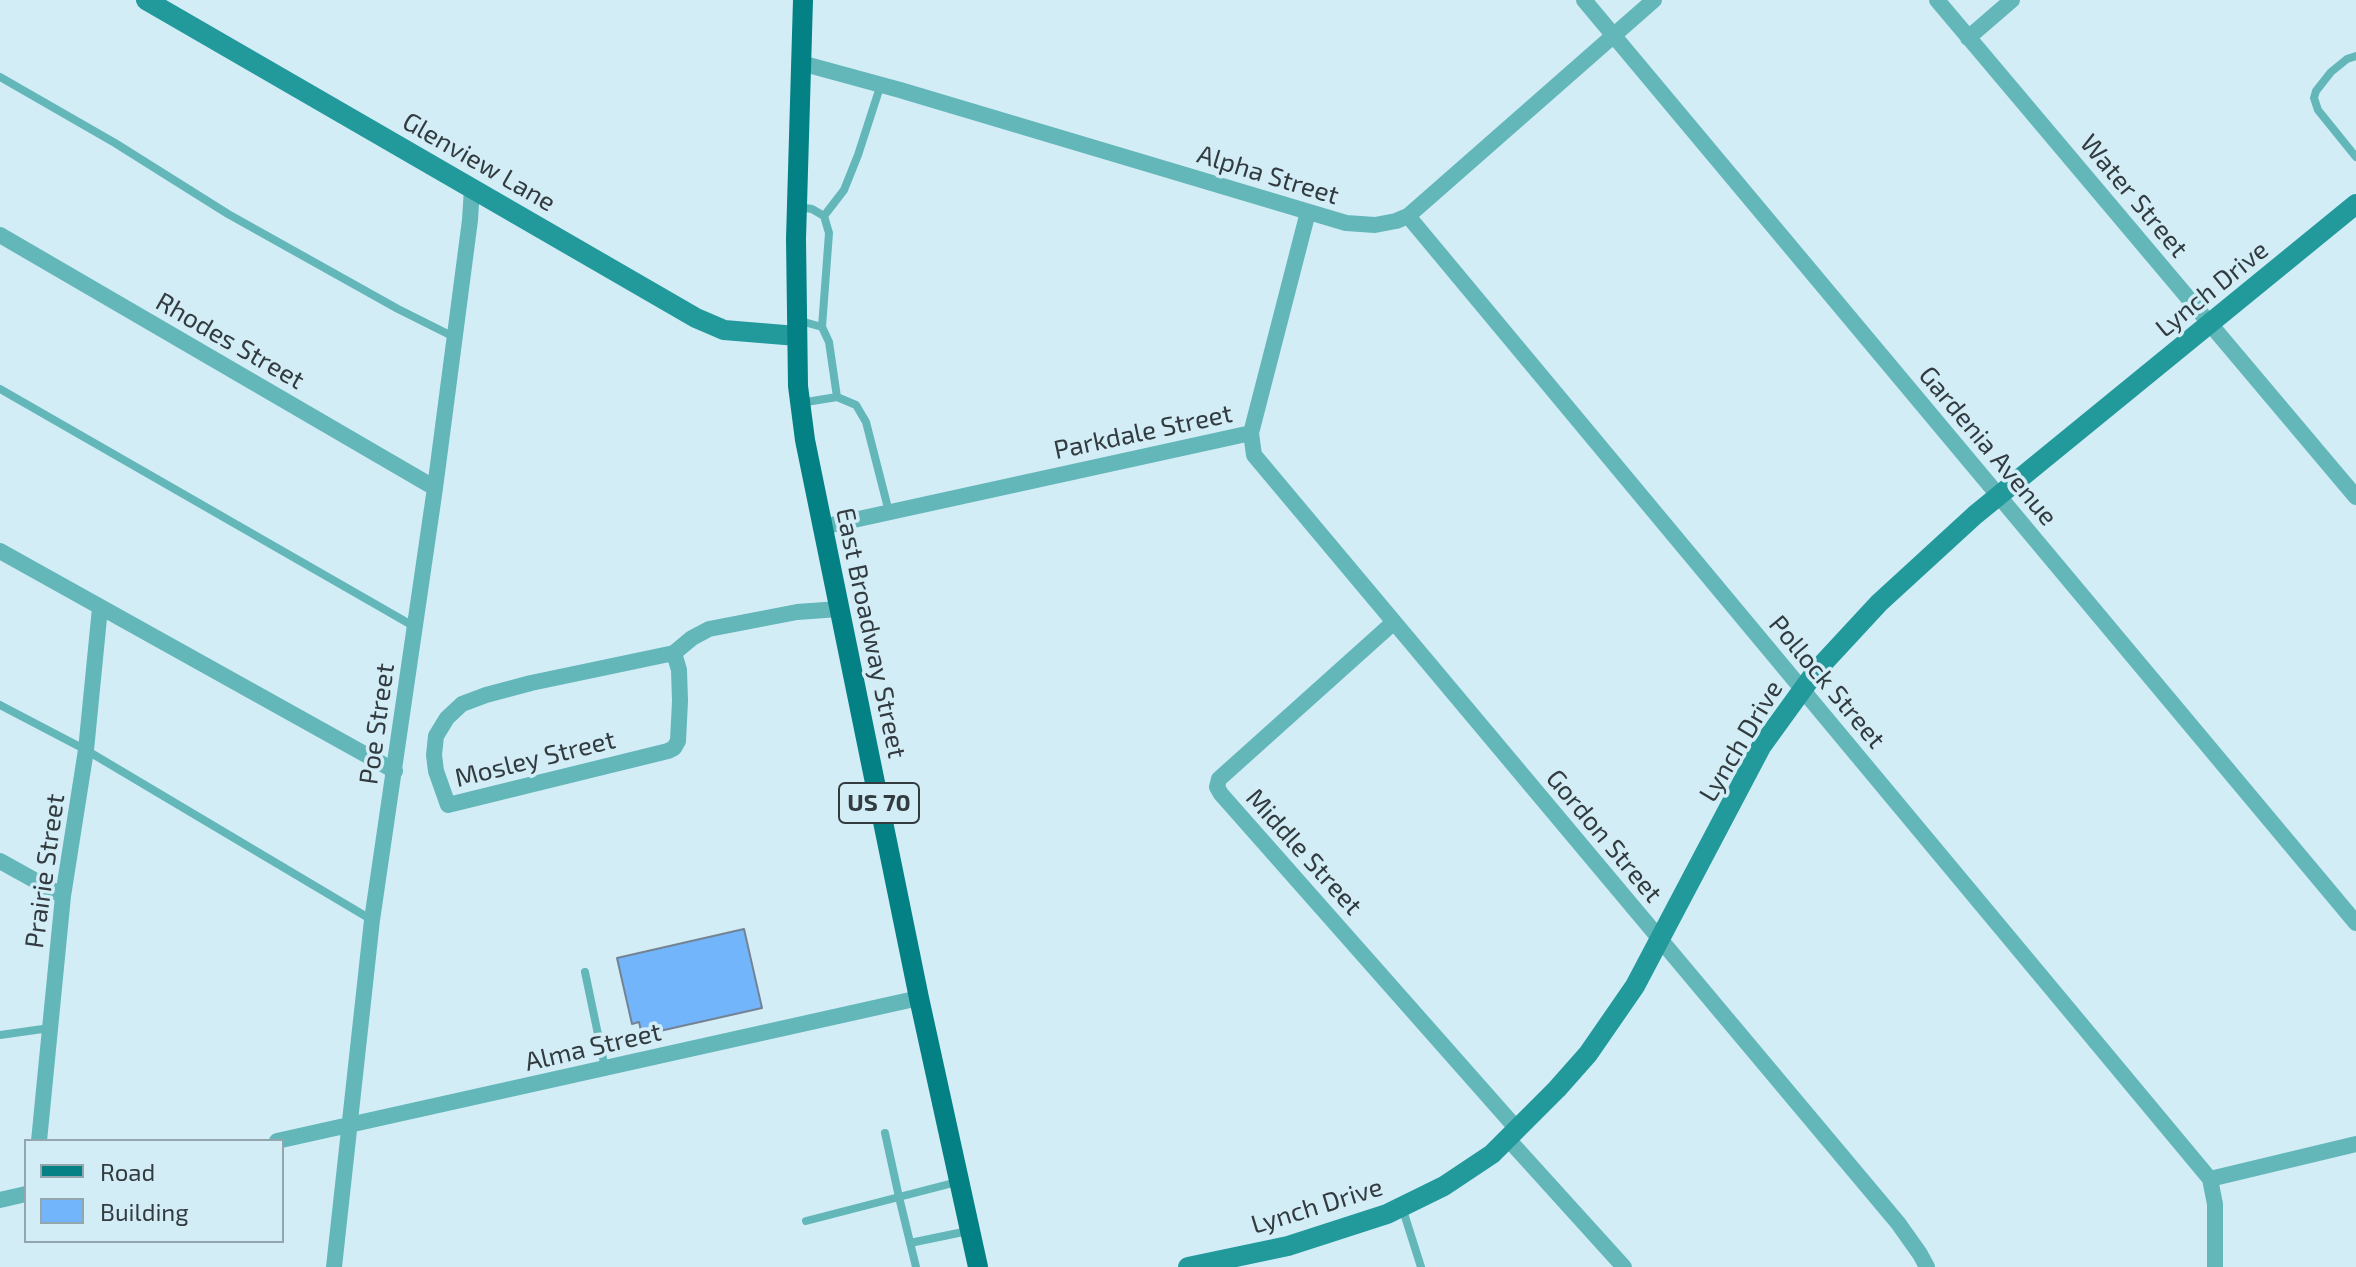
<!DOCTYPE html>
<html>
<head>
<meta charset="utf-8">
<style>
  body { margin:0 }
  #map { position:relative; width:2356px; height:1267px; overflow:hidden; background:#d3edf7; font-family:"Exo 2",sans-serif }
  canvas { display:block }
  .legend { position:absolute; left:24px; top:1139px; width:260px; height:104px; box-sizing:border-box; background:#d3edf7; border:2px solid #93a6ae; margin:0; padding:10px 14px; list-style:none; font-size:24px; color:#323c40 }
  .legend li { display:flex; align-items:center; gap:16px; height:40px }
  .legend b { width:40px; border:2px solid #93a6ae }
</style>
</head>
<body>
<div id="map">
<canvas width="2356" height="1267"></canvas>
<ul class="legend">
<li><b style="height:10px;background:#048184"></b>Road</li>
<li><b style="height:22px;background:#72b5fa"></b>Building</li>
</ul>
</div>
<script>
const ctx = document.querySelector('canvas').getContext('2d');
ctx.lineJoin = 'round';
function fillPath(path, color) {
  ctx.fillStyle = color;
  ctx.fill(path, 'evenodd');
}
function poly(rows) {
  const path = new Path2D();
  for (const r of rows) {
    path.moveTo(r[0], r[1]);
    for (let i = 2; i < r.length; i += 2) path.lineTo(r[i], r[i + 1]);
  }
  return path;
}
function strokePath(path, color, width, dash) {
  ctx.strokeStyle = color;
  ctx.lineWidth = width;
  ctx.lineCap = dash ? 'butt' : 'round';
  ctx.setLineDash(dash || []);
  ctx.stroke(path);
}
function write(font, color, halo, rows, align = 'center') {
  ctx.font = font + ' "Exo 2",sans-serif';
  ctx.lineWidth = 7;
  ctx.setLineDash([]);
  ctx.textBaseline = 'middle';
  ctx.strokeStyle = halo;
  ctx.fillStyle = color;
  for (const [text, x, y, turn = 0] of rows) {
    ctx.save();
    ctx.translate(x, y);
    ctx.rotate((+turn || 0) * Math.PI / 180);
    ctx.textAlign = isNaN(turn) ? turn : align;
    if (halo) ctx.strokeText(text, 0, 0);
    ctx.fillText(text, 0, 0);
    ctx.restore();
  }
}
const building = poly([
  [744,929,762,1008,642,1035,639,1022,632,1024,617,958,744,929]
]);
const lane = poly([
  [2356,56,2347,59,2331,72,2316,91,2314,98,2318,110,2356,157],
  [0,77,115,143,228,214,398,309,454,337],
  [799,207,812,209,824,216,829,233,822,327],
  [824,216,844,190,858,155,881,84],
  [797,320,822,327,829,342,837,397],
  [0,389,415,627],
  [800,403,837,397,856,405,866,422,889,512],
  [0,705,86,750,372,920],
  [585,972,605,1068],
  [0,1035,50,1028],
  [1402,1207,1421,1267],
  [806,1221,899,1197,885,1133],
  [910,1243,968,1231],
  [916,1267,899,1197,957,1182]
]);
const street = poly([
  [1584,0,2356,923],
  [1937,0,2356,497],
  [1968,38,2012,0],
  [801,63,900,90,1346,223,1375,225,1396,221,1408,216,1654,0],
  [1408,216,2210,1179,2215,1204,2215,1267],
  [0,235,435,488],
  [1251,433,1254,455,1898,1223,1920,1254,1927,1267],
  [822,527,1251,433,1308,212],
  [0,551,395,771],
  [1394,622,1219,779,1217,787,1221,794,1517,1129],
  [674,653,679,670,680,701,678,741,674,748,668,751,448,805,436,771,434,755,436,736,447,718,462,704,486,695,531,683,674,653],
  [674,653,692,638,709,629,797,612,839,609],
  [0,861,63,896],
  [1508,1139,1624,1267],
  [39,1141,63,896,86,750,100,608],
  [277,1141,919,998],
  [2210,1179,2356,1144],
  [0,1200,26,1194],
  [334,1267,372,920,435,488,470,220,472,188]
]);
const secondary = poly([
  [146,0,696,318,724,330,797,336],
  [1188,1267,1288,1246,1387,1214,1444,1186,1492,1154,1557,1089,1588,1054,1635,986,1761,747,1816,671,1879,603,1975,515,2356,204]
]);
const primary = poly([
  [803,0,796,239,798,386,805,440,919,998,978,1267]
]);
const shields = [
  [879,803,80]
];
const shieldNames = [
  ["US 70",879,803]
];
const streetNames = [
  ["Glenview Lane",479,162,30],
  ["Alpha Street",1268,175,17],
  ["Water Street",2134,196,50],
  ["Lynch Drive",2212,289,-39],
  ["Rhodes Street",230,341,30],
  ["Parkdale Street",1143,432,-12],
  ["Gardenia Avenue",1988,446,50],
  ["East Broadway Street",871,633,78],
  ["Pollock Street",1827,682,50],
  ["Poe Street",377,724,-82],
  ["Lynch Drive",1741,741,-59],
  ["Mosley Street",535,759,-14],
  ["Gordon Street",1604,836,50],
  ["Middle Street",1304,852,48],
  ["Prairie Street",45,871,-82],
  ["Alma Street",593,1047,-13],
  ["Lynch Drive",1317,1206,-17]
];
fillPath(building, '#72b5fa');
strokePath(building, '#748394', 2);
strokePath(lane, '#63b7b9', 8);
strokePath(street, '#63b7b9', 16);
strokePath(secondary, '#229a9c', 20);
strokePath(primary, '#048184', 20);
for (const [x, y, w] of shields) {
  const box = new Path2D();
  box.roundRect(x - w / 2, y - 20, w, 40, 6);
  ctx.fillStyle = '#d3edf7';
  ctx.fill(box);
  strokePath(box, '#323c40', 2);
}
write('bold 24px', '#323c40', null, shieldNames);
write('26px', '#323c40', '#d3edf7', streetNames);
</script>
</body>
</html>
